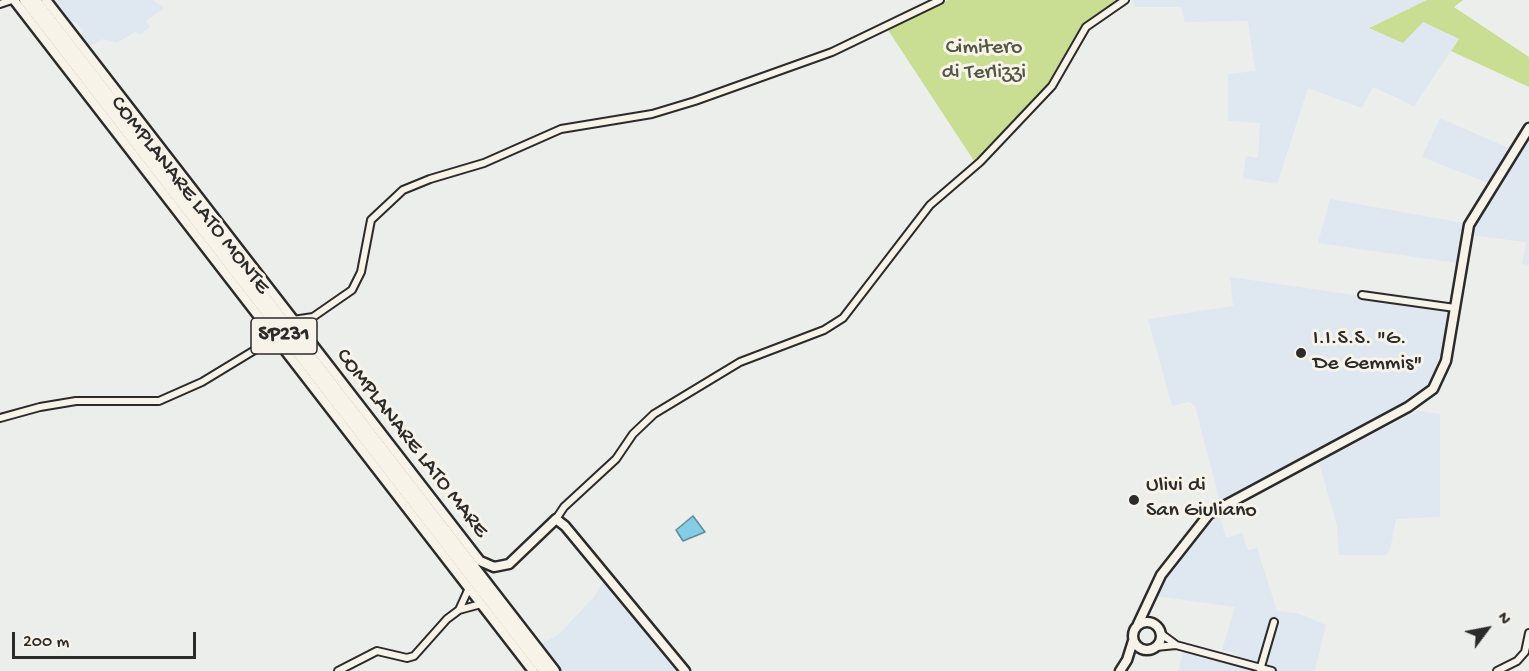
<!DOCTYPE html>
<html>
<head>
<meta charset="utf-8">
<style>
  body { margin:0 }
  #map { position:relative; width:1529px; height:671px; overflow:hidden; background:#eceeec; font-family:"Gochi Hand",sans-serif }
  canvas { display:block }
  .north { position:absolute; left:1457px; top:599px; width:60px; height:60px; -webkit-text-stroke:4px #f7f3e8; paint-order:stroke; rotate:58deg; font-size:16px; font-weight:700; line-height:24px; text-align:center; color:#2b2b2b }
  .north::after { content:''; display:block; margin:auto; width:21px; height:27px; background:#2b2b2b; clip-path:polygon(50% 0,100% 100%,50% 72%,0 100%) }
  .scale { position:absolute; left:12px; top:632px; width:184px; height:27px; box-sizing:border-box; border:3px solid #2b2b2b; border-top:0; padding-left:8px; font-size:18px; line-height:21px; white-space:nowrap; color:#2b2b2b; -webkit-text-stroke:4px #f7f3e8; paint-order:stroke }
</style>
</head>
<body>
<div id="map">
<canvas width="1529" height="671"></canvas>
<div class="north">N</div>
<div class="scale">200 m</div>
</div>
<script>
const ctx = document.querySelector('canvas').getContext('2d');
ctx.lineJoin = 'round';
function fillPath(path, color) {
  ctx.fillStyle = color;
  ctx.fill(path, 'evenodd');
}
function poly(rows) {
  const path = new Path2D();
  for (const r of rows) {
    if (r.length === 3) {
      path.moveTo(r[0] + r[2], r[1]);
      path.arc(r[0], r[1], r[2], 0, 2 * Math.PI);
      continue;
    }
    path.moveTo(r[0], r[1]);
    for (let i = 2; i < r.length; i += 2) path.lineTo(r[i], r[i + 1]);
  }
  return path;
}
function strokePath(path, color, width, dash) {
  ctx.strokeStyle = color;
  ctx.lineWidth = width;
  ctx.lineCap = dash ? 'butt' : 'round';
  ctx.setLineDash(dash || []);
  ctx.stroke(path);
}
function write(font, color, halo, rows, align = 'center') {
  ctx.font = font + ' "Gochi Hand",sans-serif';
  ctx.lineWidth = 6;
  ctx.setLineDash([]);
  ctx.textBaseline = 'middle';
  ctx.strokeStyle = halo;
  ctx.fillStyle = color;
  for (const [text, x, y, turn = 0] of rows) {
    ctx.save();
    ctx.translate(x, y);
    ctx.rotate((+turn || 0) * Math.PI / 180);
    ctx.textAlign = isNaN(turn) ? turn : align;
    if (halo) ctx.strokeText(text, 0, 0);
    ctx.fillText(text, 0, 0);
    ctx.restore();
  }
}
const built = poly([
  [52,0,152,0,164,8,146,21,150,27,140,35,135,32,117,43,103,39,88,47,80,36,83,31,76,22,71,23],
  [1133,0,1427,0,1370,27,1423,22,1459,39,1414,106,1373,87,1362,108,1308,88,1277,184,1243,178,1246,156,1258,158,1260,123,1228,121,1228,74,1255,71,1248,21,1185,22,1181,7,1135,7],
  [1440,118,1511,149,1488,183,1422,157],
  [1529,128,1529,265,1522,264,1526,242,1470,235,1469,225],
  [1330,199,1463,223,1457,263,1318,243],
  [1230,277,1444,308,1450,310,1442,363,1430,385,1416,399,1220,502,1195,406,1189,402,1172,406,1148,319,1233,306],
  [1418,411,1440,414,1440,517,1396,519,1390,550,1386,555,1339,555,1337,526,1319,462],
  [1219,513,1226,538,1242,533,1248,550,1257,548,1277,611,1297,613,1326,625,1315,671,1178,671,1183,653,1234,665,1237,654,1222,650,1235,607,1156,596,1185,550],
  [604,580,670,660,680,671,560,671,539,645,559,634,594,597]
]);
const green = poly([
  [948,0,1117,0,1082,24,1046,86,974,161,888,30],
  [1427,0,1463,0,1454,7,1529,57,1529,87,1451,51,1459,39,1423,22,1403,43,1369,28]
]);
const water = poly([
  [693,516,705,532,683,541,676,530,693,516]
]);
const street = poly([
  [0,4,12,0],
  [1362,295,1455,308],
  [293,320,313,317,352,290,361,272,371,220,403,190,430,179,484,163,561,129,652,114,695,101,832,52,940,0],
  [303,333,313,317],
  [258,348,267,328],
  [0,418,40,407,76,401,159,401,202,382,258,348,278,341],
  [556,519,564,507,616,459,633,434,654,414,740,362,824,330,843,318,930,205,980,162,1052,86,1086,27,1125,0],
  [459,610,469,588],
  [1160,633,1175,644],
  [1156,647,1176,645,1272,671],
  [1260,670,1274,622],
  [338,671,377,651,407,658,414,656,447,619,459,610,481,604],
  [1497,671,1517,661,1525,652,1529,633]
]);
const secondary = poly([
  [14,0,533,671],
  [46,0,480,561,494,567,509,564,556,519,565,526,685,671],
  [1147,636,14],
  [1138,624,1161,575,1209,514,1408,407,1433,389,1446,361,1469,225,1529,128],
  [1120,671,1127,660,1133,641]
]);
const highway = poly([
  [25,0,544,671],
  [35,0,554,671]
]);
const markers = [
  [1301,353,6,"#2b2b2b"],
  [1134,500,6,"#2b2b2b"]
];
const shields = [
  [284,336,66]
];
const shieldNames = [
  ["SP231",284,336]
];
const parkNames = [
  ["Cimitero",984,49],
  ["di Terlizzi",984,74]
];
const streetNames = [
  ["COMPLANARE LATO MONTE",189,196,52],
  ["COMPLANARE LATO MARE",411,444,52]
];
const poiNames = [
  ["I.I.S.S. \"G.",1313,340],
  ["De Gemmis\"",1313,365],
  ["Ulivi di",1146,487],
  ["San Giuliano",1146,512]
];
fillPath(built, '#dfe7f1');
fillPath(green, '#cade93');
fillPath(water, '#85cce6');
strokePath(water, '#618c9b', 1.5);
strokePath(street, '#2b2b2b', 10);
strokePath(secondary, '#2b2b2b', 13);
strokePath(highway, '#2b2b2b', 15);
strokePath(street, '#f7f3e8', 6);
strokePath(secondary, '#f7f3e8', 8);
strokePath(highway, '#f7f3e8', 10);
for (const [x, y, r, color] of markers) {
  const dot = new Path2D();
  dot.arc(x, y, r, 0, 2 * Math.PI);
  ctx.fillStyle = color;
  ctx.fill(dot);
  strokePath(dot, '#f7f3e8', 2);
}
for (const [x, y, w] of shields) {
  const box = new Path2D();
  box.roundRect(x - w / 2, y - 18, w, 36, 4.5);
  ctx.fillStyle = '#f7f3e8';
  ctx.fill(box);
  strokePath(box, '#2b2b2b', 1.5);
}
write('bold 21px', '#2b2b2b', null, shieldNames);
write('22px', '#535845', '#f7f3e8', parkNames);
write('22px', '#2b2b2b', '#f7f3e8', streetNames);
write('22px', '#2b2b2b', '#f7f3e8', poiNames, 'left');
</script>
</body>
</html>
